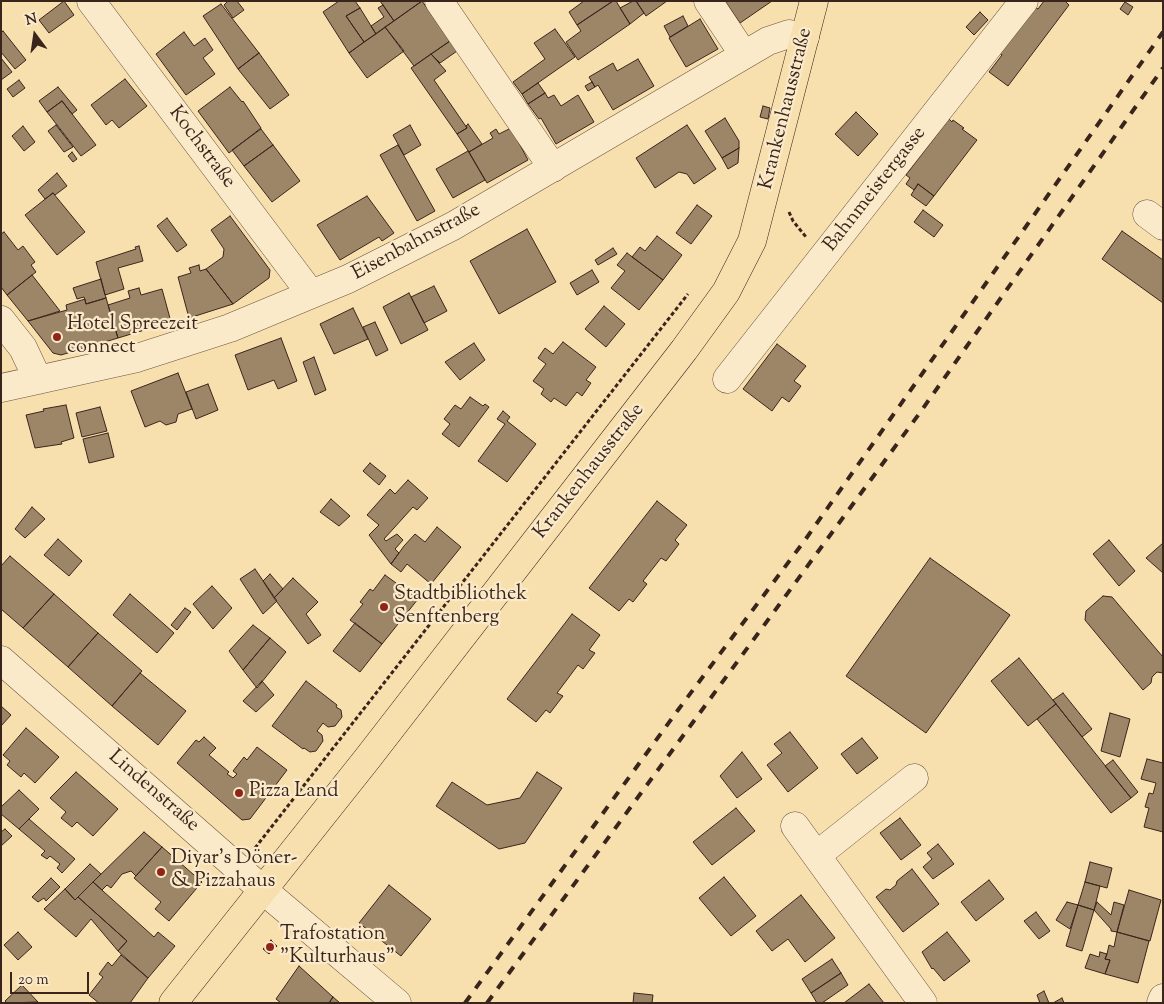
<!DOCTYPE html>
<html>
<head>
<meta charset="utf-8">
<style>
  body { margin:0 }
  #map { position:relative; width:1164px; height:1004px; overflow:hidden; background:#f8dfae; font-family:"Sorts Mill Goudy",serif }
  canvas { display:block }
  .frame { position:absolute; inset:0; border:2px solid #3a251c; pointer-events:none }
  .north { position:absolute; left:10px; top:10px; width:50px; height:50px; -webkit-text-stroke:4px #faeaca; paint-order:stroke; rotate:346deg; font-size:14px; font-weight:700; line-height:20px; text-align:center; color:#3a251c }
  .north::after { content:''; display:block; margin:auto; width:18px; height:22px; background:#3a251c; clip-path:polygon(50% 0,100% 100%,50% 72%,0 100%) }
  .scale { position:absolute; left:10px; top:972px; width:79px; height:22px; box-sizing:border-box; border:2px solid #3a251c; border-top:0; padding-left:6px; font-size:15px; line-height:18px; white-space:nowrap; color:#3a251c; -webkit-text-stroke:4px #faeaca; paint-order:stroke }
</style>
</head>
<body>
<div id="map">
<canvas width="1164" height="1004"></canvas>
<div class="frame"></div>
<div class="north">N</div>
<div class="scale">20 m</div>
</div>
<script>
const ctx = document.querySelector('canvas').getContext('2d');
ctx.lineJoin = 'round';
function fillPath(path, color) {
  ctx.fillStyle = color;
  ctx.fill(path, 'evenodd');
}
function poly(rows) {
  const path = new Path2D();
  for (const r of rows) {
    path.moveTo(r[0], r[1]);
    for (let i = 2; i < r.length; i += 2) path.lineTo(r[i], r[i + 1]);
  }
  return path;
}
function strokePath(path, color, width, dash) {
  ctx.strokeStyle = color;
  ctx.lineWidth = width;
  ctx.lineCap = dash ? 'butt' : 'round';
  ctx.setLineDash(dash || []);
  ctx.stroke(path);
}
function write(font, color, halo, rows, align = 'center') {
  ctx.font = font + ' "Sorts Mill Goudy",serif';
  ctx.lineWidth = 4.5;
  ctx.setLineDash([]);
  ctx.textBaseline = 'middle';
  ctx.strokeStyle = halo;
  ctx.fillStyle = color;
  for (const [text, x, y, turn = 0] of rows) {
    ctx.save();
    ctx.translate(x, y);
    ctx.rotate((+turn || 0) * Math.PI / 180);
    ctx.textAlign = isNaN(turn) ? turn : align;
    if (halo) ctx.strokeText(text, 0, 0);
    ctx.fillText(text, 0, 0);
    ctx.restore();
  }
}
const building = poly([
  [64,1,74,15,49,33,39,20,64,1],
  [228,1,237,1,244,10,233,18,224,5,228,1],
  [339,1,355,1,360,8,346,16,364,42,349,53,323,12,339,1],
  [380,1,422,1,394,21,380,1],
  [422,1,450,41,414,66,385,27,422,1],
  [584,1,613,1,577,25,569,12,584,1],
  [613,1,616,1,630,24,578,60,566,42,581,31,577,25,613,1],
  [633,1,636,1,644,13,630,24,620,8,633,1],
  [636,1,667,1,646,16,636,1],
  [725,1,772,1,740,23,725,1],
  [1044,1,1065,1,1069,5,1008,86,989,72,1002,55,999,53,1035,7,1038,9,1044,1],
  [1125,2,1133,7,1128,15,1120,9,1125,2],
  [221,4,259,53,238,69,203,16,221,4],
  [383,5,394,21,376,34,371,26,384,17,378,8,383,5],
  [360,8,376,34,364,42,346,16,360,8],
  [980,12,988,20,974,35,966,27,980,12],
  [683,16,688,26,670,37,664,26,683,16],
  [700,19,718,49,686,67,669,38,700,19],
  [385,27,404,51,367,78,349,53,385,27],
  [555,29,575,57,522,94,513,82,545,59,534,43,555,29],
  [3,31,26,60,15,69,1,52,1,33,3,31],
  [184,32,194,46,205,38,213,50,203,58,215,74,186,95,156,54,184,32],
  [450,41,457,51,440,63,431,54,450,41],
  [259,53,289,95,270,109,238,69,259,53],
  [431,54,446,71,434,80,467,128,457,134,411,68,431,54],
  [1,58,12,72,1,80,1,58],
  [638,59,654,86,613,110,598,85,595,87,589,77,613,63,617,71,638,59],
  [125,79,147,106,119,128,112,120,106,125,91,105,125,79],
  [19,80,25,88,13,97,7,89,19,80],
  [592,82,595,87,588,91,585,86,592,82],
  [538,83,545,93,528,104,522,94,538,83],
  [58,87,77,110,72,114,62,101,47,112,39,101,58,87],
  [230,87,242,102,243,101,261,128,229,153,198,111,230,87],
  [545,93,548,98,554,95,561,106,578,95,594,122,556,144,541,118,539,119,528,104,545,93],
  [62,101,96,145,81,156,47,112,62,101],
  [763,106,770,108,768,119,760,117,763,106],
  [856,112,878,134,858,156,835,134,856,112],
  [725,118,739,141,739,148,722,158,705,131,725,118],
  [949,119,952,122,953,120,964,128,962,129,977,140,934,196,918,184,914,190,906,184,910,178,906,175,949,119],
  [468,124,482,144,469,152,457,134,467,128,466,126,468,124],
  [56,125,73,147,64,152,48,131,56,125],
  [410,125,421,145,404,155,393,135,410,125],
  [687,125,716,169,694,184,687,174,679,172,655,188,636,158,687,125],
  [23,126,35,142,24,151,12,136,23,126],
  [511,128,528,160,487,183,469,152,493,138,490,133,496,129,499,134,511,128],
  [261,129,273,145,244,166,232,150,261,129],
  [273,145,300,181,272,202,244,166,273,145],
  [398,145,435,211,417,221,380,155,398,145],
  [739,148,738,163,728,169,722,158,739,148],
  [468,151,485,180,453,198,436,169,468,151],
  [72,152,77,159,73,162,68,156,72,152],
  [57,173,67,186,55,195,53,193,45,199,38,190,57,173],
  [918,184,934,196,926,206,911,195,918,184],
  [53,193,85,232,57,255,25,215,53,193],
  [367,196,394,233,382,241,379,237,340,260,317,225,367,196],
  [697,205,712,216,691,244,676,233,697,205],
  [923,210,943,225,934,237,914,222,923,210],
  [230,216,270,270,269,278,233,304,206,269,223,257,224,249,211,230,230,216],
  [167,218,187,245,177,252,157,226,167,218],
  [527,229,556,282,499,314,470,261,527,229],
  [1122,231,1163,260,1163,303,1102,259,1122,231],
  [4,232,18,250,23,246,35,262,31,265,36,272,7,295,1,287,1,234,4,232],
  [657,236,682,255,663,280,632,257,640,247,645,251,657,236],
  [139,246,143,261,118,268,124,289,105,295,96,262,136,249,135,247,139,246],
  [613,248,617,254,598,265,595,260,613,248],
  [627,253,663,280,639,310,611,288,625,271,617,265,627,253],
  [199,265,200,271,206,269,233,304,189,318,178,277,191,273,189,268,199,265],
  [592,270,599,282,577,295,570,283,592,270],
  [32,275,60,311,28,321,7,295,32,275],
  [101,279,106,298,86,304,84,297,77,299,73,288,101,279],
  [434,286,447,311,424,323,411,297,434,286],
  [139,288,141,295,162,289,171,322,118,338,108,305,130,298,128,291,139,288],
  [409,293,428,330,401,344,383,307,409,293],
  [106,298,118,338,61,355,53,353,28,321,67,310,66,305,85,299,86,304,106,298],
  [604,306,625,324,606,347,585,329,604,306],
  [353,308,368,339,334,354,320,324,353,308],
  [375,322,388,350,376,356,363,327,375,322],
  [281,338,297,381,278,389,274,380,248,390,235,355,281,338],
  [563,342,596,367,586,380,591,383,582,396,577,392,566,406,554,398,551,402,541,394,544,389,533,381,546,364,538,358,545,348,553,354,563,342],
  [474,343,485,360,460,380,445,362,474,343],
  [777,344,806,366,794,381,801,386,789,402,782,397,772,411,743,389,777,344],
  [314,357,326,390,315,395,303,362,314,357],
  [178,373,192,409,178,414,176,422,166,425,160,421,145,427,131,391,178,373],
  [208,384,218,410,196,419,186,392,208,384],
  [470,397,483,406,485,404,489,407,459,447,442,434,450,424,444,419,455,405,461,409,470,397],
  [66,405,74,438,61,442,62,444,35,448,26,415,44,411,43,409,66,405],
  [100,407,107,431,82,437,76,413,100,407],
  [503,411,510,417,507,421,536,444,507,482,478,461,505,424,497,419,503,411],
  [108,433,114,457,89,463,83,439,108,433],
  [370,463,386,476,379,485,363,471,370,463],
  [408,480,428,498,417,510,413,507,384,539,386,541,397,534,403,540,395,549,399,553,391,564,369,535,379,525,367,515,390,489,395,494,408,480],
  [331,499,350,516,339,526,320,512,331,499],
  [657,501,687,525,675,540,679,544,666,561,661,558,643,581,647,584,633,602,629,599,619,611,589,588,657,501],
  [32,507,45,519,25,538,15,529,32,507],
  [437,527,461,547,431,584,407,564,401,572,391,564,404,546,415,534,425,542,437,527],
  [58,539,82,561,69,576,44,555,58,539],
  [1109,540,1135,571,1119,586,1093,554,1109,540],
  [1163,543,1163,573,1146,558,1163,543],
  [10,556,54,594,23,628,1,609,1,566,10,556],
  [930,558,1010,615,926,733,846,676,930,558],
  [255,569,277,601,263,614,240,579,255,569],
  [270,574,283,589,274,598,263,581,270,574],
  [385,575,418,599,382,644,350,620,363,604,360,602,370,589,373,591,385,575],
  [293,578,318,602,306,614,321,635,308,644,274,598,293,578],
  [212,586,232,608,213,629,193,604,212,586],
  [54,594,98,633,68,667,23,628,54,594],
  [130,594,174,633,157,653,113,615,130,594],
  [1103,596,1112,597,1163,657,1163,673,1157,672,1152,677,1151,683,1143,690,1085,620,1086,611,1103,596],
  [185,608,191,612,177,630,171,625,185,608],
  [572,614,600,635,589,650,595,653,583,669,578,665,557,693,563,696,550,713,546,710,536,722,507,699,572,614],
  [355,623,382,644,360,672,333,651,355,623],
  [253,625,270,638,243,670,229,651,253,625],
  [98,633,142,671,112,706,68,667,98,633],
  [270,638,286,652,257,688,243,670,270,638],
  [1019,658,1056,704,1028,726,991,681,1019,658],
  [140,673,186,711,158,745,112,706,140,673],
  [262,681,274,695,256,712,243,701,262,681],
  [306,681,337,705,336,707,341,710,342,717,335,726,328,727,323,723,317,731,322,735,323,741,316,751,310,752,304,748,303,749,272,726,306,681],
  [1063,693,1092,729,1082,737,1053,700,1063,693],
  [1056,704,1131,798,1111,813,1037,719,1056,704],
  [1,706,11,715,1,726,1,706],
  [1110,713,1130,719,1120,757,1101,751,1110,713],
  [26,728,59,757,35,783,24,773,21,777,7,765,10,761,3,755,26,728],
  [790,732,818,768,788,792,767,765,782,753,774,744,790,732],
  [204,737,216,748,209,755,229,772,227,774,233,778,237,774,233,771,244,757,247,760,257,747,287,770,250,819,242,820,177,763,196,740,199,742,204,737],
  [862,738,878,758,857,774,841,754,862,738],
  [742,752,762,779,737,798,720,776,742,752],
  [1147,759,1163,763,1163,832,1144,827,1149,808,1145,807,1149,793,1153,794,1156,783,1141,779,1147,759],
  [1113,760,1138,792,1131,798,1105,766,1113,760],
  [76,772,118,809,93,836,77,822,72,827,61,818,66,812,50,798,76,772],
  [537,772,562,788,525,843,499,849,436,806,452,782,487,805,520,798,537,772],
  [19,790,39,809,19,829,1,814,1,807,19,790],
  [736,808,755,831,712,865,693,842,736,808],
  [900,818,921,845,901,860,880,833,900,818],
  [29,819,75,859,62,873,57,868,60,864,50,856,47,859,41,855,45,851,19,829,29,819],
  [5,829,12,836,1,846,1,832,5,829],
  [144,832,162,847,136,876,131,871,122,874,111,888,107,885,102,890,93,882,144,832],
  [938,844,954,864,933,879,923,867,932,859,927,853,938,844],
  [162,847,202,882,169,921,155,909,161,902,134,878,162,847],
  [1090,862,1112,868,1107,888,1085,882,1090,862],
  [90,864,101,874,75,900,65,889,90,864],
  [912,869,939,904,903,932,876,897,886,889,890,890,896,885,897,881,912,869],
  [724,877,756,916,731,936,699,898,724,877],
  [51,878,60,887,46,901,44,898,38,902,32,897,51,878],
  [989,880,1004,899,976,921,961,902,989,880],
  [93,882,154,937,158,932,175,946,148,978,118,951,127,941,78,897,93,882],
  [1085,882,1100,886,1094,910,1078,905,1085,882],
  [389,885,431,919,401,956,359,923,389,885],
  [65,889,75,900,78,897,127,941,118,951,91,919,76,937,44,909,65,889],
  [1129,890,1161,900,1150,941,1117,932,1129,890],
  [801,895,835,938,805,962,788,939,772,951,756,931,801,895],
  [1067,902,1078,905,1070,929,1056,920,1067,902],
  [1097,902,1111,915,1114,902,1124,905,1117,932,1111,931,1111,929,1094,910,1097,902],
  [1078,905,1094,910,1082,951,1066,946,1078,905],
  [1036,912,1050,931,1039,939,1024,921,1036,912],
  [18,932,32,947,18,960,4,945,18,932],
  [947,932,970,961,944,981,933,968,932,969,922,952,947,932],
  [1117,932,1149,941,1138,983,1105,974,1110,960,1105,959,1107,954,1109,945,1114,947,1117,932],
  [271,940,277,946,269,954,263,949,271,940],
  [1100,952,1107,954,1105,959,1110,960,1105,974,1085,968,1090,954,1099,957,1100,952],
  [121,955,148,978,130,1003,99,1003,89,995,103,977,99,974,108,962,112,966,121,955],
  [832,959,841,973,811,993,802,979,832,959],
  [299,966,333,997,329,1003,281,1003,276,999,299,966],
  [841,973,848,985,822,1003,817,1003,811,993,841,973],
  [869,984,884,1003,844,1003,869,984],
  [22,985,38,1002,7,1003,5,1001,22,985],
  [1044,991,1049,1003,1040,1003,1037,995,1044,991],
  [634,993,653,995,652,1003,633,1003,634,993],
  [333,997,340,1003,329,1003,333,997],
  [1062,998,1064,1003,1053,1003,1062,998]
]);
const path = poly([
  [789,212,793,221,806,237],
  [255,848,688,294]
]);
const minor = poly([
  [91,1,311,294],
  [439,1,553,168],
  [708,1,744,55],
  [1147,214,1163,226],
  [1,320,23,348,38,380],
  [727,379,1024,1],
  [1,388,137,358,230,328,348,279,453,226,768,41,789,34,805,37],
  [1,660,263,890,397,1003],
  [795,826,923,1003],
  [817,855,914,778],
  [1161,1003,1163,998]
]);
const major = poly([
  [173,1003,367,759,684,350,726,292,752,241,814,1]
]);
const rail = poly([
  [465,1003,678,710,805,540,1163,32],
  [487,1003,919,414,1163,68]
]);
const markers = [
  [57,337,5,"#8f2418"],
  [384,607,5,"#8f2418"],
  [239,793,5,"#8f2418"],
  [161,872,5,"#8f2418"],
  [270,947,5,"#8f2418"]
];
const streetNames = [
  ["Krankenhausstraße",787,109,-76],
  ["Kochstraße",201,148,53],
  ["Bahnmeistergasse",876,190,-52],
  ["Eisenbahnstraße",417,243,-28],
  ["Krankenhausstraße",590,472,-52],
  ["Lindenstraße",153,792,41]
];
const poiNames = [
  ["Hotel Spreezeit",67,326],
  ["connect",67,349],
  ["Stadtbibliothek",394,596],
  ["Senftenberg",394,619],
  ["Pizza Land",249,793],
  ["Diyar's Döner-",171,860],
  ["& Pizzahaus",171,883],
  ["Trafostation",280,936],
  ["\"Kulturhaus\"",280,959]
];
fillPath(building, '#9d8668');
strokePath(building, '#3a251c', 1);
strokePath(minor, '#6a5440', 29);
strokePath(major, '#3a251c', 29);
strokePath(path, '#3a251c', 3, [4, 2.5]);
strokePath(minor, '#faeaca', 28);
strokePath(major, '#f8dfae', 28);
strokePath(rail, '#3a251c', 4, [9, 9]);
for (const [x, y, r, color] of markers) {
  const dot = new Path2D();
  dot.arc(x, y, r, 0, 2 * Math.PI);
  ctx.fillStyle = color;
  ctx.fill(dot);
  strokePath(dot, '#faeaca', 2);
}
write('20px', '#3a251c', '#faeaca', streetNames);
write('20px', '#3a251c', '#faeaca', poiNames, 'left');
</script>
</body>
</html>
